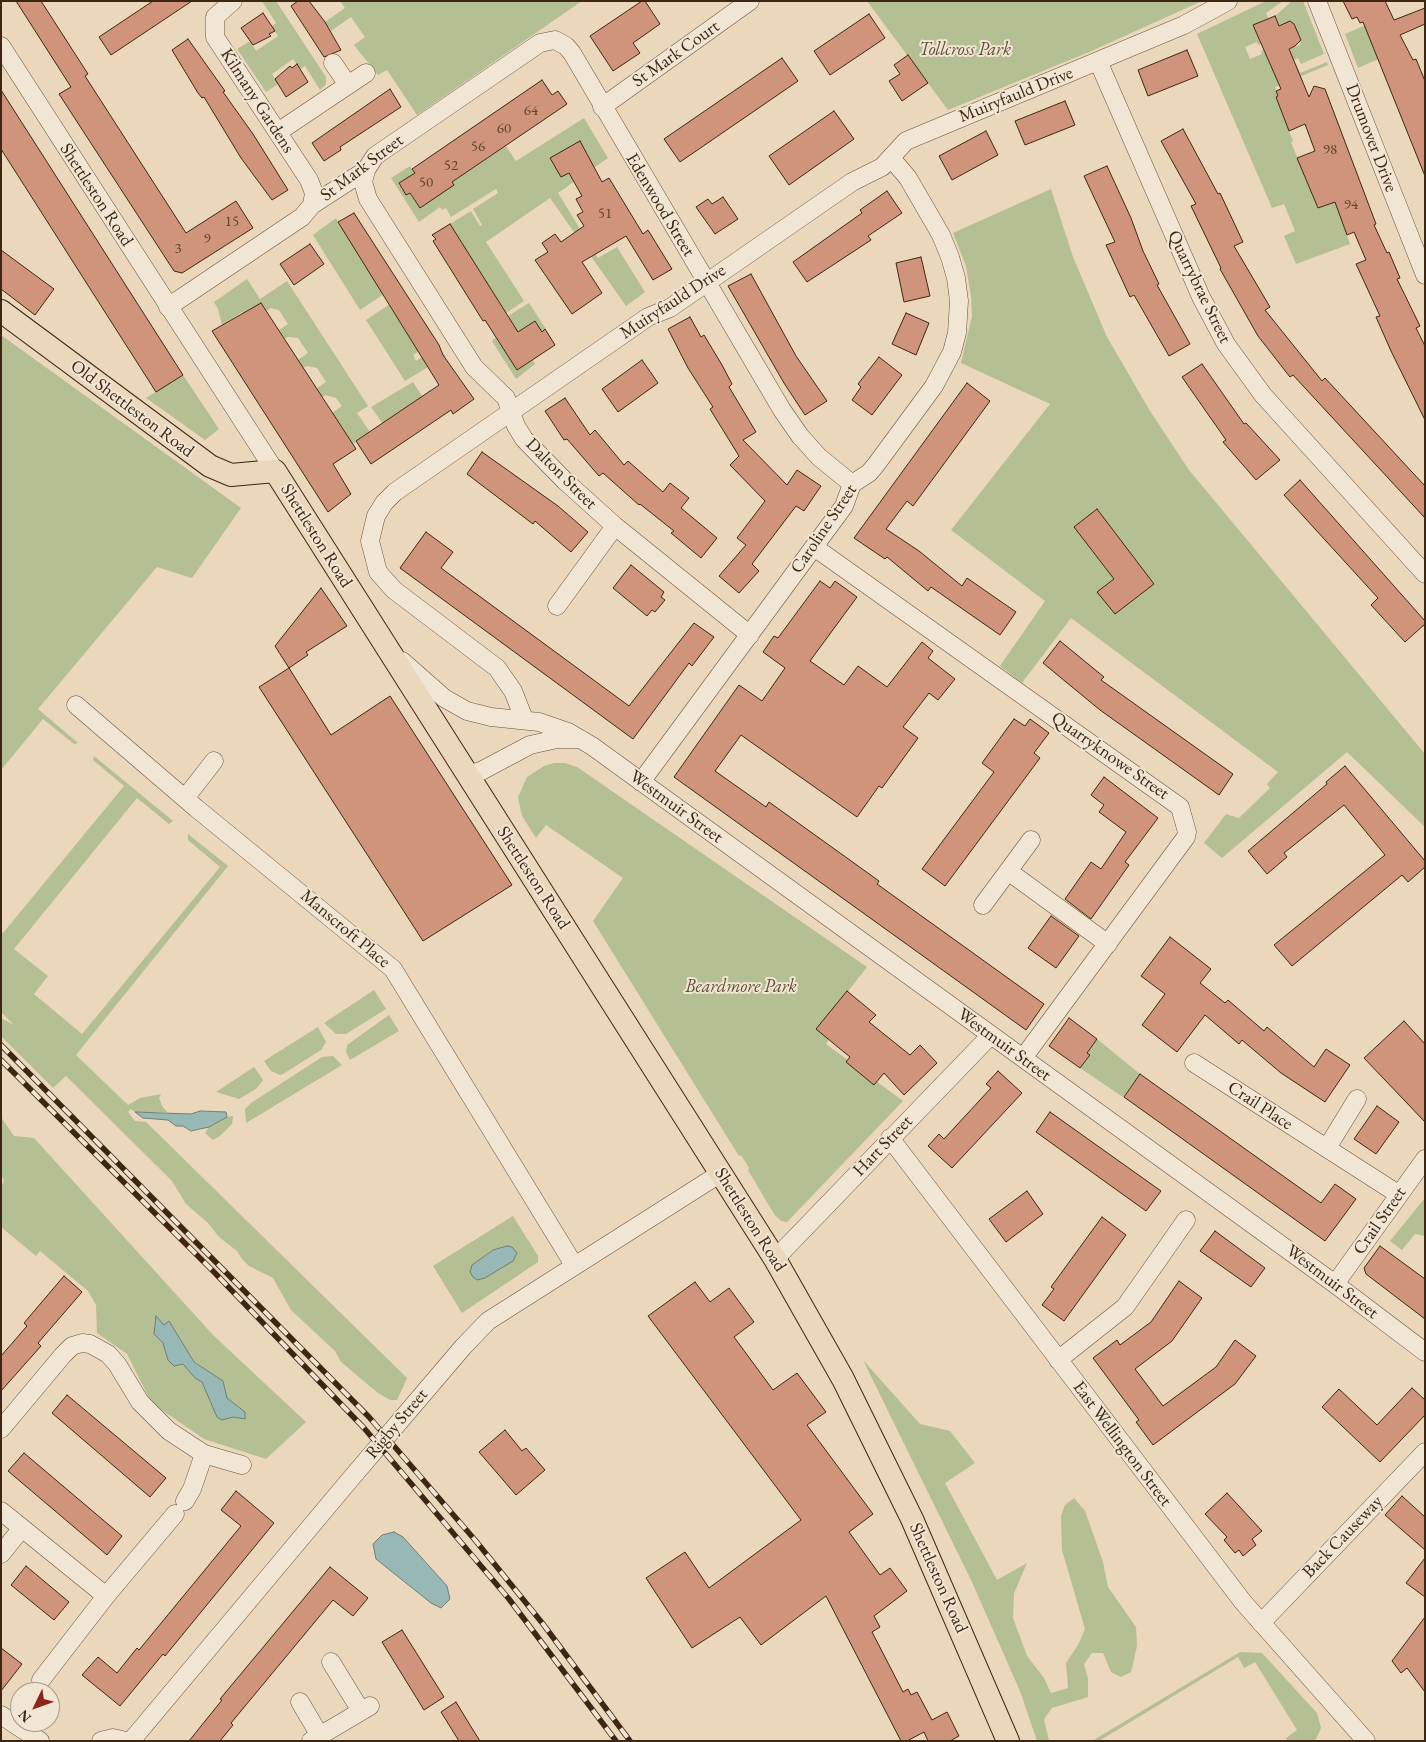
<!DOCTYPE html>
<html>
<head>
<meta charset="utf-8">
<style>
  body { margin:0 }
  #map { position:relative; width:1426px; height:1742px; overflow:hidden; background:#ead7bc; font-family:"EB Garamond",serif }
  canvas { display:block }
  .frame { position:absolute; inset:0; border:2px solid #3d2713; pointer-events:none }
  .north { position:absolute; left:10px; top:1682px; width:50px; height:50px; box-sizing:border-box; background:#f1e5d3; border:1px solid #a99986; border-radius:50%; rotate:228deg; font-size:14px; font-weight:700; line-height:20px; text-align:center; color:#3d2713 }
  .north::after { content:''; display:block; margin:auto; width:18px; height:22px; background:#8f2418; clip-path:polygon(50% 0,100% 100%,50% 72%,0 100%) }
</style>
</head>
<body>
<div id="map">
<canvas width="1426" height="1742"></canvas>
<div class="frame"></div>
<div class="north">N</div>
</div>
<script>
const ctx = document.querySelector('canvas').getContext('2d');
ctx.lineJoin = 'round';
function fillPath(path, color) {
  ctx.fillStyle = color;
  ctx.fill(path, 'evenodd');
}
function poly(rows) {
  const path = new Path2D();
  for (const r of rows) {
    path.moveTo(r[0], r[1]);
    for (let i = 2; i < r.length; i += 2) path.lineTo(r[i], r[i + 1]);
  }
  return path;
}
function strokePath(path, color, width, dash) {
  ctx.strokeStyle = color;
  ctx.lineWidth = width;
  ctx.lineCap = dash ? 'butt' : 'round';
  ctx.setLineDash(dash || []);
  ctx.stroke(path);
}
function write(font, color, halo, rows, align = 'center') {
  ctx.font = font + ' "EB Garamond",serif';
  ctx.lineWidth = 4;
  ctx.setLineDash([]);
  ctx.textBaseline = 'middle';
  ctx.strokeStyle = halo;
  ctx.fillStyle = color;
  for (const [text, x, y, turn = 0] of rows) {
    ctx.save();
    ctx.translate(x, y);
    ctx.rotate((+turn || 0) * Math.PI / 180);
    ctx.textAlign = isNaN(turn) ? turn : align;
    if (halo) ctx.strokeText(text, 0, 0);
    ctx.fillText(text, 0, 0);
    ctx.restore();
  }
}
const green = poly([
  [262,1,276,1,326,77,326,84,320,90,305,66,300,69,293,59,272,74,278,84,266,92,237,49,250,41,256,51,278,36,272,26,276,23],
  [340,1,582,1,417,115,387,70,378,75,357,49,354,45,365,37,351,17,331,31,325,22,345,8],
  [867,1,1202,1,1089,52,948,110],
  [1266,1,1283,1,1266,13,1268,18,1254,25,1261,44,1258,45,1257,42,1245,47,1250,59,1262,54,1261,51,1264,50,1287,68,1296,64,1300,73,1327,62,1328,65,1275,87,1278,96,1276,97,1293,141,1291,142,1318,208,1335,202,1350,244,1296,264,1284,236,1295,231,1284,204,1272,208,1197,34],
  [1292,1,1303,1,1324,54,1301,64,1298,58,1294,60,1289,49,1300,45,1301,40,1299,34,1295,34,1294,24,1290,21,1279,26,1275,16],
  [1386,3,1402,38,1391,43,1395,51,1406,47,1358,68,1345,34,1375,21],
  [584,118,608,158,558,193,598,258,617,247,645,292,626,306,550,198,486,242,524,301,506,313,450,224,471,211,480,226,482,225,473,209,498,193,496,189,451,217,446,208,442,210,440,207,419,222,391,178,410,166,415,173,399,184,406,195,409,193,420,208,452,182,506,146,516,161],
  [1051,189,1073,257,1107,337,1150,411,1189,470,1425,754,1425,827,1347,752,1222,858,1204,843,1226,814,1239,818,1270,788,1267,784,1278,772,1071,618,1022,683,1000,666,1045,601,951,530,1050,404,961,363,972,316,971,296,966,266,953,233],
  [336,218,361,258,390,290,360,310,313,235],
  [247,279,260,299,287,281,368,406,357,413,370,432,353,444,332,413,342,406,336,398,325,395,322,398,316,389,326,382,317,368,307,366,303,368,298,360,308,353,298,338,288,337,284,339,279,330,288,324,279,310,271,308,266,311,267,362,242,312,222,325,218,309,214,302],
  [396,300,398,302,390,307,407,333,425,322,428,327,418,352,413,355,416,361,422,357,427,365,444,354,446,356,405,381,366,320],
  [529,303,546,329,542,332,535,321,500,343,517,370,533,360,535,364,516,379,492,341,496,337,490,327],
  [1,335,241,508,192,578,157,567,38,709,78,743,74,744,43,719,1,770],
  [183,375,219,429,205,440,146,398],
  [413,382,422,396,383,424,371,407],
  [94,756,173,821,169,824,137,798,14,949,48,976,34,994,82,1034,220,867,188,840,188,834,228,866,76,1055,128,1105,140,1098,161,1094,159,1098,162,1106,167,1112,135,1112,131,1109,128,1112,135,1121,146,1122,407,1378,397,1400,390,1400,378,1393,341,1362,335,1351,291,1310,273,1278,249,1266,242,1259,237,1251,219,1237,208,1223,186,1204,172,1181,66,1076,53,1088,1,1036,1,1018,14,1025,1,1012,1,931,3,933,124,786,93,760],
  [554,763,565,763,577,767,867,967,818,1030,829,1039,826,1044,903,1101,787,1222,781,1221,774,1214,748,1170,749,1168,741,1155,739,1156,593,921,623,878,546,825,536,838,522,816,518,797,527,777,544,766],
  [374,990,386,1009,346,1034,336,1034,324,1023],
  [389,1015,399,1031,350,1060,346,1052,347,1045],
  [318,1027,326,1042,321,1050,283,1074,280,1075,271,1071,264,1061],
  [1097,1039,1140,1074,1123,1097,1080,1068,1089,1056,1087,1053],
  [333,1056,342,1065,246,1123,245,1109,251,1103,322,1057],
  [254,1067,263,1080,256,1089,239,1099,216,1092],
  [233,1116,232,1124,220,1136,213,1140,205,1133,209,1127,227,1117],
  [1,1117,14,1136,34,1138,213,1335,306,1422,266,1459,204,1439,156,1406,148,1396,127,1354,97,1333,96,1305,88,1291,40,1251,36,1256,1,1227,1,1187,4,1181,1,1173],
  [1425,1198,1425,1236,1415,1234,1402,1250,1390,1241],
  [513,1216,538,1256,538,1262,462,1313,433,1266],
  [863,1360,920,1424,950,1431,975,1463,945,1483,997,1580,1027,1563,1014,1593,1013,1618,1027,1656,1044,1678,1051,1693,1068,1688,1066,1663,1078,1645,1085,1629,1062,1550,1061,1516,1065,1505,1074,1498,1085,1511,1103,1562,1108,1587,1136,1627,1137,1646,1131,1672,1121,1677,1111,1672,1103,1653,1092,1653,1084,1664,1088,1679,1088,1697,1052,1708,1044,1719,1049,1741,1037,1741,1020,1691,971,1580],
  [1240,1652,1262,1653,1317,1713,1321,1728,1315,1741,1288,1741,1286,1738,1297,1730,1255,1662,1244,1668,1238,1657,1099,1741,1092,1741]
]);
const water = poly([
  [200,1111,226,1112,227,1117,209,1127,191,1131,183,1126,176,1126,168,1120,143,1118,135,1112,191,1114,200,1111],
  [507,1246,512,1247,517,1253,513,1261,485,1278,477,1280,473,1277,470,1272,472,1265,493,1250,507,1246],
  [156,1316,164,1325,169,1321,194,1362,223,1381,227,1398,245,1412,245,1419,233,1417,222,1420,217,1417,202,1382,195,1378,183,1364,174,1366,168,1360,163,1343,154,1334,156,1316],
  [394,1532,403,1537,447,1586,450,1599,441,1608,431,1603,376,1559,373,1544,382,1535,394,1532]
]);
const building = poly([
  [16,1,41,1,88,74,85,76,186,233,236,201,253,228,182,273,174,271,59,94,71,87,16,1],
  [153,1,192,1,111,55,99,37,153,1],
  [298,1,309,1,325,22,341,50,324,57,291,6,298,1],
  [642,1,645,1,660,24,633,43,640,53,613,71,590,36,642,1],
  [1343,1,1385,1,1394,20,1425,8,1425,24,1400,35,1413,60,1416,59,1425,81,1425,176,1363,22,1360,23,1357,17,1352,19,1343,1],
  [263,13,275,31,269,34,271,36,253,45,241,28,263,13],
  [869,14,885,38,830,75,814,51,869,14],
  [1275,16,1279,26,1290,21,1294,24,1301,40,1295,46,1289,49,1309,97,1314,86,1325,89,1376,224,1374,225,1387,253,1389,252,1400,278,1397,279,1420,326,1416,328,1425,346,1425,420,1391,351,1376,317,1380,316,1356,264,1366,260,1354,232,1347,235,1335,202,1318,208,1297,158,1315,151,1305,124,1289,131,1276,97,1278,96,1276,91,1281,89,1253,25,1275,16],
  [188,39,225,91,223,92,253,134,288,190,272,200,241,158,204,97,202,98,198,93,172,50,188,39],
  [1187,50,1198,76,1148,96,1138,70,1187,50],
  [908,55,928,83,902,101,889,81,900,74,894,65,908,55],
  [782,58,798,81,680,162,664,139,782,58],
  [297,64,308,82,286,97,275,79,290,66,292,68,297,64],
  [542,80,552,95,558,91,567,104,452,182,454,185,420,208,410,193,406,195,399,183,415,173,412,169,542,80],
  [390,89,401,107,340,147,341,150,324,161,312,143,390,89],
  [1,90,183,375,156,392,1,149,1,90],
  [1065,101,1075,125,1025,145,1015,121,1065,101],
  [834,111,854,139,789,185,769,156,834,111],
  [1183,129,1218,194,1220,193,1243,242,1234,246,1270,307,1265,310,1322,381,1325,378,1425,486,1425,518,1293,375,1290,377,1258,336,1220,269,1221,268,1191,206,1196,204,1161,141,1183,129],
  [986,131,998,155,952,180,939,156,986,131],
  [580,141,602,182,609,178,643,234,648,230,672,269,653,280,626,236,582,262,602,293,572,314,535,260,548,252,542,243,555,234,561,242,584,226,577,215,583,212,576,199,582,196,569,173,561,177,550,158,580,141],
  [1107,166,1131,218,1143,251,1159,284,1157,285,1190,344,1169,356,1134,295,1130,297,1106,245,1115,242,1084,176,1107,166],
  [887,191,902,213,868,236,871,240,807,282,793,262,862,213,860,210,887,191],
  [723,197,738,219,715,234,696,207,708,199,712,204,723,197],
  [354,213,439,345,443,355,474,399,453,414,451,410,371,464,356,441,439,385,338,222,354,213],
  [450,224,518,332,535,321,542,332,545,329,555,345,517,370,485,320,483,321,433,241,436,239,432,235,450,224],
  [310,244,324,264,294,285,280,264,310,244],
  [1,250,54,289,35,315,1,289,1,250],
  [921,257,930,296,904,302,896,263,921,257],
  [751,274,796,356,827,401,805,415,784,383,728,286,751,274],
  [261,303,356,449,333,464,351,494,328,512,212,331,261,303],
  [906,313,929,323,916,355,892,344,906,313],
  [690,317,701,337,704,335,722,365,732,384,729,387,756,432,743,440,787,485,797,470,821,486,804,511,796,506,752,564,759,571,739,593,719,576,746,545,737,538,765,501,730,465,739,456,710,409,713,407,688,368,668,329,690,317],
  [879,357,902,375,872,415,852,400,861,387,858,384,879,357],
  [642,360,658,383,618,412,602,389,642,360],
  [1202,364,1244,424,1246,423,1280,460,1256,480,1223,442,1226,440,1182,377,1202,364],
  [967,383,990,401,913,506,907,501,886,529,919,551,962,586,967,578,1016,612,1000,635,931,587,928,591,887,557,885,559,854,538,967,383],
  [565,398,590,435,595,430,624,465,628,461,663,492,670,483,689,498,681,508,717,538,701,558,671,533,674,531,640,504,639,505,603,473,599,476,567,439,564,440,545,411,565,398],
  [482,452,558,506,588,532,571,552,535,521,533,524,467,474,482,452],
  [1300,480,1425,621,1425,624,1405,642,1371,605,1378,598,1284,495,1300,480],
  [1097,509,1154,584,1115,614,1097,592,1114,579,1074,527,1097,509],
  [426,532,453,552,441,568,629,706,694,623,714,637,692,666,689,663,633,739,400,568,426,532],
  [631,565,664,592,661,597,665,600,655,612,652,610,647,616,613,588,631,565],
  [820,581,830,588,835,581,857,597,810,661,844,685,858,666,887,687,922,642,933,651,928,658,955,679,938,700,929,693,903,727,918,738,882,788,879,786,857,817,741,735,715,771,766,807,769,802,879,881,877,884,1044,1004,1026,1030,674,777,739,685,762,701,785,668,763,652,774,636,778,638,820,581],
  [321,588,347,626,306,652,308,655,289,668,275,646,321,588],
  [1060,641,1104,677,1101,680,1233,774,1219,795,1100,710,1043,663,1060,641],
  [289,668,331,735,390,696,512,885,423,941,259,687,289,668],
  [1014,719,1025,726,1030,719,1049,733,1034,753,1040,758,945,886,922,869,994,772,982,763,1014,719],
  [1345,766,1425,861,1425,867,1408,882,1402,875,1292,966,1274,945,1385,855,1344,805,1284,853,1287,857,1267,874,1248,851,1327,784,1326,782,1345,766],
  [1104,777,1158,818,1125,862,1129,865,1091,919,1065,899,1091,862,1101,869,1126,832,1099,812,1104,805,1091,795,1104,777],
  [1051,916,1079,936,1056,968,1028,948,1051,916],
  [1170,937,1211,969,1200,983,1225,1003,1228,1000,1264,1031,1267,1027,1314,1067,1326,1049,1350,1065,1325,1102,1281,1073,1242,1040,1239,1044,1205,1015,1177,1052,1142,1025,1165,994,1141,976,1170,937],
  [847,991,876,1015,869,1022,910,1055,920,1045,937,1063,904,1095,884,1073,874,1085,846,1062,850,1057,816,1029,847,991],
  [1069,1018,1097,1039,1087,1053,1090,1055,1080,1068,1049,1046,1069,1018],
  [1404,1021,1425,1044,1425,1122,1364,1058,1404,1021],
  [998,1071,1022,1093,952,1168,928,1146,939,1134,944,1139,991,1088,986,1084,998,1071],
  [1140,1074,1321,1203,1335,1184,1356,1199,1325,1241,1124,1097,1140,1074],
  [1377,1106,1399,1122,1376,1154,1354,1139,1377,1106],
  [1050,1112,1161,1191,1146,1211,1036,1132,1050,1112],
  [1027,1191,1043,1214,1006,1242,989,1219,1027,1191],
  [1102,1217,1126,1235,1064,1321,1042,1305,1054,1289,1051,1287,1102,1217],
  [1215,1231,1265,1268,1251,1287,1200,1251,1215,1231],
  [1380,1246,1425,1279,1425,1319,1366,1274,1364,1268,1380,1246],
  [64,1276,82,1292,38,1343,41,1346,1,1391,1,1356,27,1326,24,1323,64,1276],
  [1179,1281,1202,1298,1172,1341,1135,1369,1163,1406,1216,1367,1235,1340,1256,1356,1235,1384,1153,1445,1136,1422,1139,1420,1093,1358,1117,1340,1120,1345,1151,1322,1179,1281],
  [695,1282,710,1302,729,1288,754,1322,734,1337,773,1390,797,1373,826,1412,807,1425,873,1514,849,1532,880,1575,890,1568,907,1591,874,1616,880,1627,872,1632,903,1692,908,1689,911,1695,917,1692,932,1720,947,1712,959,1736,950,1741,928,1741,924,1732,907,1741,901,1741,826,1596,761,1645,740,1617,692,1648,646,1578,685,1552,709,1588,801,1520,648,1316,695,1282],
  [1412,1388,1425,1400,1425,1415,1380,1462,1322,1407,1339,1389,1377,1425,1412,1388],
  [67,1395,166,1478,150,1497,52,1413,67,1395],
  [505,1430,522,1451,526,1448,545,1470,516,1495,479,1452,505,1430],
  [24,1453,122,1536,107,1555,8,1471,24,1453],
  [236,1491,274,1523,165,1656,163,1654,120,1706,82,1675,98,1657,117,1673,137,1648,139,1650,241,1526,221,1510,236,1491],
  [1227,1493,1262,1531,1252,1539,1256,1545,1243,1556,1239,1550,1235,1553,1224,1540,1227,1537,1205,1514,1227,1493],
  [1402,1496,1425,1517,1425,1550,1385,1515,1402,1496],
  [1425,1558,1425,1597,1406,1583,1425,1558],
  [26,1566,69,1602,54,1620,11,1585,26,1566],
  [330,1567,368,1598,353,1616,333,1600,231,1723,233,1725,220,1741,189,1741,222,1700,220,1699,330,1567],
  [1425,1617,1425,1692,1407,1668,1401,1673,1392,1661,1425,1617],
  [402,1630,444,1697,424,1710,382,1642,402,1630],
  [1,1648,22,1664,1,1691,1,1648],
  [456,1702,473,1730,480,1741,459,1741,441,1712,456,1702]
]);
const minor = poly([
  [233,1,215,17,215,37,309,180,314,193,312,205],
  [1317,1,1425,275],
  [1,46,275,471],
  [1098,61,1201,297,1226,344,1263,395,1425,574],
  [333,63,348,85],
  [602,107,750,1],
  [278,132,366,73],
  [366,170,363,182,368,199,474,367,506,398,516,426,524,439,565,481,615,526,750,635],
  [168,307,302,217,312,205,366,170,375,156,540,43,555,40,566,46,572,53,782,410,800,436,819,457,852,484],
  [814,547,1180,807,1187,832,1186,837,1023,1058],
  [557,606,615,526],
  [402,661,444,698,467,711,491,717,539,722,568,732,592,746,1335,1284,1425,1352],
  [76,705,196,808,393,969,574,1265],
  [524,719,513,691,497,668,394,590,378,572,370,541,376,516,384,503,395,492,648,317,670,308,852,182,882,167,906,141,1184,25,1228,1],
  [467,775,481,771,530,745,557,739,579,739],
  [641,782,844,506,852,484,869,473,875,466,934,386,952,352,957,333,959,301,956,278,950,257,941,235,908,178,891,158],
  [186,797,214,761],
  [1008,871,1108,944],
  [983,905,1031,840],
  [1194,1063,1398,1194],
  [890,1138,1243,1602,1366,1741],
  [1327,1148,1357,1099],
  [775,1259,991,1035],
  [1335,1284,1425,1159],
  [1058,1360,1125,1307,1186,1220],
  [1,1429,63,1355,72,1346,82,1343,90,1344,108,1354,117,1364,140,1402,169,1431,204,1454,242,1465],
  [185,1501,192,1489,204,1454],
  [1,1511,22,1528,1,1554],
  [22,1528,106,1596],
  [1261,1623,1425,1452],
  [331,1662,361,1711],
  [41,1680,106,1596,175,1514],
  [300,1702,320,1736],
  [1,1715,40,1741],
  [101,1741,113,1738,126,1741],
  [131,1741,348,1482,463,1347,488,1321,721,1173],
  [311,1741,370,1706]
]);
const major = poly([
  [1,311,210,466,231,475,275,471,775,1259,843,1379,912,1519,1008,1741]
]);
const rail = poly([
  [1,1045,369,1417,475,1540,543,1624,630,1741],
  [1,1060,213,1271,364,1428,509,1599,616,1741]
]);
const numberNames = [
  ["64",531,111],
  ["60",504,129],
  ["56",478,147],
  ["98",1330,150],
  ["52",451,166],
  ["50",426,183],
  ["94",1351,205],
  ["51",605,214],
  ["15",232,222],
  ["9",207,239],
  ["3",178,249]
];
const parkNames = [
  ["Tollcross Park",965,50],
  ["Beardmore Park",741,987]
];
const streetNames = [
  ["St Mark Court",676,54,-35],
  ["Muiryfauld Drive",1016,95,-22],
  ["Kilmany Gardens",257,101,57],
  ["Drumover Drive",1371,138,69],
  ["St Mark Street",362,168,-37],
  ["Shettleston Road",96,195,57],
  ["Edenwood Street",660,205,59],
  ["Quarrybrae Street",1199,287,64],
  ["Muiryfauld Drive",673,302,-33],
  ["Old Shettleston Road",132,409,37],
  ["Dalton Street",561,474,45],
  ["Caroline Street",824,529,-56],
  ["Shettleston Road",316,536,58],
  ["Quarryknowe Street",1110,756,35],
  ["Westmuir Street",676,807,36],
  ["Shettleston Road",533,878,57],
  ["Manscroft Place",345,929,40],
  ["Westmuir Street",1004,1045,36],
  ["Crail Place",1260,1106,33],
  ["Hart Street",883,1146,-46],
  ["Shettleston Road",750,1220,58],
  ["Crail Street",1380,1221,-55],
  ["Westmuir Street",1332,1282,37],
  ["Rigby Street",397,1424,-50],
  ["East Wellington Street",1122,1444,53],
  ["Back Causeway",1343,1537,-46],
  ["Shettleston Road",938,1578,66]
];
fillPath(green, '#b4bf93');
fillPath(water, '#98b8b5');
strokePath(water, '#747e74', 1);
fillPath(building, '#d0947c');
strokePath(building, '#3d2713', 1);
strokePath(minor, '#68533d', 19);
strokePath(major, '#3d2713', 24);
strokePath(minor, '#f1e5d3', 18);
strokePath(major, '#ead7bc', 22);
strokePath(rail, '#3d2713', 5.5);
strokePath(rail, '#f1e5d3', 4, [11]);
write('15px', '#62422d', null, numberNames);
write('italic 18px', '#5b4d33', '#f1e5d3', parkNames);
write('18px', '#3d2713', '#f1e5d3', streetNames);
</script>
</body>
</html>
